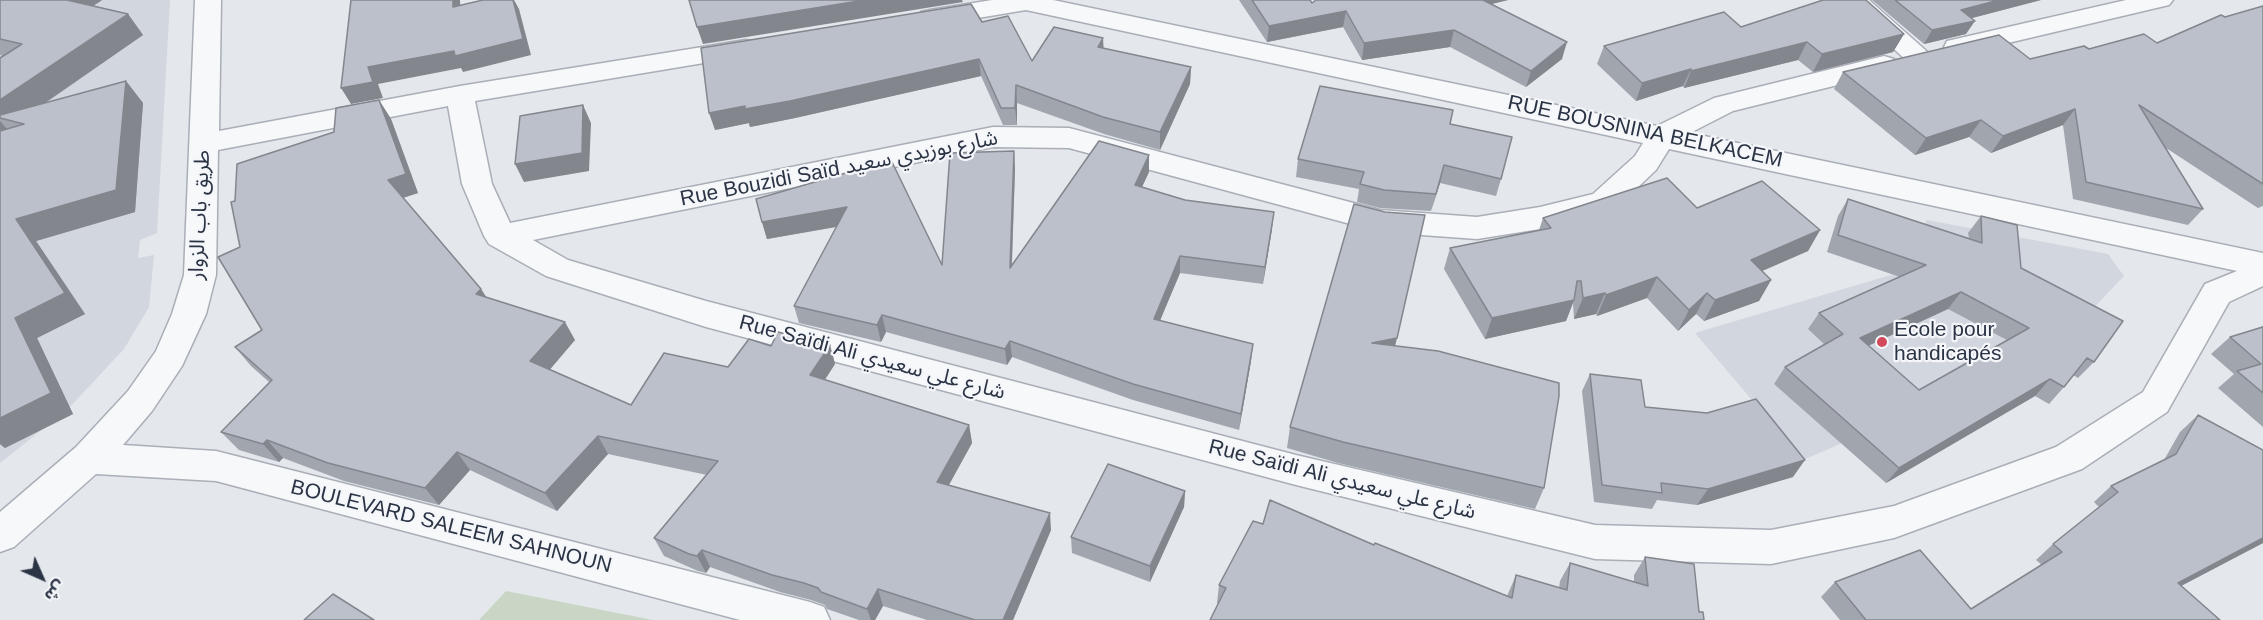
<!DOCTYPE html>
<html>
<head>
<meta charset="utf-8">
<style>
  body { margin:0 }
  #map { position:relative; width:2263px; height:620px; overflow:hidden; background:#e4e7ec; font-family:Helvetica,"Noto Sans Arabic",sans-serif }
  canvas { display:block }
  .north { position:absolute; left:12px; top:548px; width:60px; height:60px; -webkit-text-stroke:4px #f4f6f9; paint-order:stroke; rotate:135deg; font-size:16px; font-weight:700; line-height:24px; text-align:center; color:#2b3445 }
  .north::after { content:''; display:block; margin:auto; width:21px; height:27px; background:#2b3445; clip-path:polygon(50% 0,100% 100%,50% 72%,0 100%) }
</style>
</head>
<body>
<div id="map">
<canvas width="2263" height="620"></canvas>
<div class="north">ش</div>
</div>
<script>
const ctx = document.querySelector('canvas').getContext('2d');
ctx.lineJoin = 'round';
function fillPath(path, color) {
  ctx.fillStyle = color;
  ctx.fill(path, 'evenodd');
}
function poly(rows) {
  const path = new Path2D();
  for (const r of rows) {
    path.moveTo(r[0], r[1]);
    for (let i = 2; i < r.length; i += 2) path.lineTo(r[i], r[i + 1]);
  }
  return path;
}
function strokePath(path, color, width, dash) {
  ctx.strokeStyle = color;
  ctx.lineWidth = width;
  ctx.lineCap = dash ? 'butt' : 'round';
  ctx.setLineDash(dash || []);
  ctx.stroke(path);
}
function write(font, color, halo, rows, align = 'center') {
  ctx.font = font + ' Helvetica,"Noto Sans Arabic",sans-serif';
  ctx.lineWidth = 4.5;
  ctx.setLineDash([]);
  ctx.textBaseline = 'middle';
  ctx.strokeStyle = halo;
  ctx.fillStyle = color;
  for (const [text, x, y, turn = 0] of rows) {
    ctx.save();
    ctx.translate(x, y);
    ctx.rotate((+turn || 0) * Math.PI / 180);
    ctx.textAlign = isNaN(turn) ? turn : align;
    if (halo) ctx.strokeText(text, 0, 0);
    ctx.fillText(text, 0, 0);
    ctx.restore();
  }
}
const built = poly([
  [0,0,170,0,157,233,140,240,138,258,154,255,149,307,124,349,68,409,0,463],
  [1927,220,2108,254,2124,276,2052,352,1803,460,1695,333,1894,274]
]);
const green = poly([
  [506,591,653,620,479,620]
]);
const minor = poly([
  [195,0,221,0,219,131,460,86,746,40,756,42,759,48,756,54,746,56,475,101,492,184,510,223,993,127,1069,128,1380,210,1477,217,1540,207,1593,194,1635,156,1643,143,1026,10,930,26,921,24,917,18,921,12,930,10,992,0,1053,0,1657,126,1714,98,1884,56,1894,59,1898,65,1894,71,1733,111,1690,133,2263,253,2263,286,2229,302,2167,412,2082,469,1894,538,1771,564,1595,559,1296,485,706,327,546,276,489,244,484,236,462,184,448,106,218,150,216,275,206,314,182,366,152,411,123,445,216,451,810,602,824,607,830,620,740,620,216,481,96,474,14,547,0,552,0,512,76,447,128,391,156,351,172,314,184,275,195,0],
  [993,147,1069,148,1380,232,1477,239,1540,229,1614,210,1656,170,1669,149,2237,271,2205,284,2143,392,2056,447,1894,506,1771,530,1595,525,1296,455,706,301,568,260,533,240,993,147],
  [1841,0,1869,0,1932,56,1928,62,1918,64,1908,62,1841,0],
  [2126,0,2173,0,2169,5,1957,55,1947,53,1944,47,1947,41,2126,0]
]);
const wall = poly([
  [0,0,102,0,93,6,128,14,143,35,44,104,126,81,143,103,135,212,36,241,85,314,37,338,73,414,5,448,0,444,0,58,3,56,0,55],
  [1239,0,1310,0,1312,3,1316,0,1508,0,1492,4,1562,59,1526,87,1450,47,1362,60,1343,27,1267,42],
  [1872,0,2041,0,1972,18,1966,34,1924,44],
  [2263,6,2263,206,2258,208,2166,148,2203,209,2188,225,2073,199,2063,125,1991,153,1969,137,1915,155,1834,89,1843,72,2030,59,2089,49,2157,43,2225,17],
  [982,22,1032,61,1104,49,1191,67,1190,84,1160,150,1104,134,1017,103,1017,125,1003,125,981,76,795,118,750,127,749,123,715,130],
  [1741,27,1904,34,1893,52,1813,72,1798,60,1684,88,1683,86,1636,101,1597,64,1604,46],
  [379,100,391,119,418,193,403,198,481,289,487,298,575,340,550,369,631,405,728,367,771,346,830,345,835,364,825,380,969,425,972,443,949,485,1051,530,1013,620,927,620,883,606,875,620,859,620,827,609,825,605,811,600,780,592,710,567,706,573,698,571,664,556,654,538,707,475,608,454,557,511,470,470,439,505,344,481,283,458,279,462,239,450,221,432,269,382,251,366,235,347,262,330,240,247,235,201],
  [1450,124,1501,179,1496,196,1440,183,1431,211,1380,208,1357,202,1359,189,1296,177,1298,159],
  [891,160,942,265,1015,168,1012,264,1149,172,1142,187,1272,229,1263,284,1180,273,1160,320,1251,361,1239,430,1133,400,1012,357,1007,365,886,332,881,342,799,323,794,306,837,227,767,239,762,222],
  [1848,199,1969,238,1968,233,1981,216,2094,362,2078,378,2073,375,2064,387,2049,404,2035,396,1886,483,1774,384,1785,367,1825,345,1808,329,1819,313,1900,277,1827,252,1838,216],
  [1948,309,2007,340,1919,390,1868,346],
  [1697,208,1820,230,1808,251,1762,271,1771,280,1759,301,1704,321,1696,314,1678,331,1647,298,1597,316,1596,314,1574,319,1573,303,1566,321,1485,339,1444,269,1450,248,1539,230,1543,218],
  [2263,326,2263,427,2218,388,2234,374,2211,354,2230,337],
  [1395,346,1544,488,1535,509,1338,463,1287,448,1290,427],
  [1590,374,1645,407,1793,477,1697,505,1657,500,1652,509,1594,502,1582,391],
  [2198,415,2263,450,2263,543,2181,586,2220,620,1840,620,1821,597,1835,582,1971,609,2042,565,2036,560,2053,544,2099,507,2094,502,2111,486,2164,460,2180,432],
  [1185,491,1184,507,1150,582,1072,553,1071,537],
  [1374,545,1507,596,1516,575,1559,588,1560,581,1570,563,1634,582,1634,575,1645,557,1699,612,1217,603,1219,585]
]);
const shadedWall = poly([
  [59,0,102,0,74,19],
  [453,0,460,0,461,24,453,7],
  [513,0,514,0,519,9,531,55,463,72,461,68,378,84,383,98,351,104,341,88,368,67,454,51],
  [865,0,962,0,963,2,703,44,697,27],
  [1470,0,1508,0,1467,10],
  [1999,0,2041,0,1953,23,1961,10],
  [1346,11,1343,27,1267,42,1269,26],
  [128,14,143,35,17,122,0,118,0,100],
  [1975,21,1966,34,1924,44,1932,30],
  [1454,30,1450,47,1362,60,1364,43],
  [1904,34,1893,52,1813,72,1822,54],
  [1103,38,1104,55,1098,47],
  [1567,42,1562,59,1526,87,1531,71],
  [1807,42,1798,60,1684,88,1691,71],
  [979,59,981,76,795,118,750,127,749,123,715,130,709,113],
  [1191,67,1190,84,1160,150,1160,132],
  [1691,69,1683,86,1636,101,1642,83],
  [126,81,143,103,135,212,36,241,85,314,37,338,73,414,5,448,0,444,0,418,15,318,16,219],
  [1016,85,1017,103,1017,125,1015,108],
  [379,100,391,119,418,193,399,199,388,180],
  [583,105,591,123,589,171,524,182,515,164],
  [2075,109,2063,125,1991,153,2003,136],
  [1981,120,1969,137,1915,155,1926,138],
  [0,121,7,129,0,134],
  [1014,151,1015,168,1011,284,1010,268],
  [1149,155,1149,172,1135,202,1135,185],
  [1444,165,1440,183,1431,211,1436,194],
  [847,207,851,224,767,239,762,222],
  [1274,212,1272,229,1263,284,1265,267],
  [1820,230,1808,251,1739,281,1751,260],
  [1180,256,1180,273,1154,335,1154,319],
  [1657,277,1647,298,1597,316,1606,295],
  [1771,280,1759,301,1704,321,1715,300],
  [481,289,493,308,476,294],
  [1961,292,1948,309,1848,355,1860,338],
  [1605,293,1596,314,1574,319,1583,298],
  [1707,293,1696,314,1678,331,1689,310],
  [1574,300,1566,321,1485,339,1492,318],
  [882,315,886,332,881,342,877,325],
  [565,322,575,340,541,380,530,361],
  [1397,338,1392,359,1372,343],
  [1010,341,1012,357,1007,365,1005,349],
  [1253,344,1251,361,1239,430,1241,414],
  [830,345,835,364,815,394,810,375],
  [2050,379,2035,396,1886,483,1899,468],
  [969,425,972,443,941,499,937,482],
  [598,436,608,454,557,511,545,493],
  [267,440,283,458,279,462,263,444],
  [457,452,470,470,439,505,425,488],
  [1805,460,1793,477,1697,505,1708,489],
  [1185,491,1184,507,1150,582,1150,566],
  [1050,513,1051,530,1013,620,1003,620],
  [2263,538,2263,543,2158,598,2178,583],
  [702,550,710,567,706,573,697,556],
  [878,589,883,606,875,620,871,620,867,609]
]);
const building = poly([
  [0,0,67,0,128,14,0,100,0,58,22,44,0,39,0,0],
  [351,0,453,0,453,7,483,0,513,0,523,39,455,56,454,51,368,67,373,82,341,88,351,0],
  [689,0,865,0,697,27,689,0],
  [1252,0,1310,0,1312,3,1316,0,1483,0,1567,42,1531,71,1454,30,1364,43,1346,11,1269,26,1252,0],
  [1823,0,1866,0,1904,34,1822,54,1807,42,1691,71,1691,69,1642,83,1604,46,1724,12,1741,27,1823,0],
  [1895,0,1999,0,1961,10,1975,21,1932,30,1895,0],
  [971,4,982,22,1008,16,1032,61,1054,27,1103,38,1098,47,1191,67,1160,132,1103,117,1016,85,1015,108,1001,108,979,59,790,101,745,109,745,106,709,113,701,48,971,4],
  [2263,6,2263,184,2139,105,2203,209,2086,182,2075,109,2003,136,1981,120,1926,138,1843,72,1999,35,2030,59,2084,46,2089,49,2144,34,2157,43,2221,15,2225,17,2263,6],
  [126,81,116,190,16,219,65,293,15,318,51,393,0,418,0,131,24,124,0,118,0,115,126,81],
  [1320,86,1453,110,1450,124,1512,137,1501,179,1444,165,1436,194,1384,190,1360,184,1364,172,1298,159,1320,86],
  [379,100,406,174,388,180,481,289,476,294,565,322,530,361,631,405,664,353,728,367,749,339,771,346,778,332,830,345,810,375,969,425,937,482,1050,513,1003,620,975,620,878,589,867,609,821,592,818,588,804,583,772,575,702,550,697,556,689,554,654,538,718,461,598,436,545,493,457,452,425,488,328,463,267,440,263,444,221,432,272,380,235,347,262,330,218,257,240,247,231,202,235,201,237,164,334,132,336,108,379,100],
  [583,105,582,153,515,164,520,116,583,105],
  [1099,141,1149,155,1135,185,1185,200,1274,212,1265,267,1180,256,1154,319,1253,344,1241,414,1133,384,1010,341,1005,349,882,315,877,325,794,306,847,207,762,222,756,199,891,160,942,265,950,153,1014,151,1010,268,1099,141],
  [1667,178,1697,208,1762,181,1820,230,1751,260,1771,280,1715,300,1707,293,1689,310,1657,277,1606,295,1605,293,1583,298,1581,281,1577,281,1574,300,1492,318,1450,248,1551,228,1543,218,1667,178],
  [1848,199,1982,243,1981,216,2017,225,2021,268,2123,321,2094,362,2087,358,2064,387,2050,379,1899,468,1785,367,1843,334,1819,313,1926,265,1838,235,1848,199],
  [1961,292,2029,328,1919,390,1860,338,1961,292],
  [1354,204,1385,212,1425,215,1397,338,1372,343,1438,351,1559,383,1559,396,1544,488,1343,442,1290,427,1354,204],
  [2263,327,2263,393,2237,371,2261,364,2230,337,2263,327],
  [1590,374,1641,380,1645,407,1707,413,1756,399,1805,460,1708,489,1661,483,1662,493,1602,485,1590,374],
  [2198,415,2263,450,2263,538,2178,583,2220,620,1866,620,1835,582,1920,550,1971,609,2062,552,2053,544,2118,492,2111,486,2176,454,2198,415],
  [1108,464,1185,491,1150,566,1071,537,1108,464],
  [1270,500,1374,545,1375,543,1512,598,1516,575,1567,590,1570,563,1648,586,1645,557,1694,564,1699,612,1703,612,1704,620,1210,620,1226,588,1219,585,1253,521,1263,524,1270,500],
  [333,594,374,620,304,620,333,594]
]);
const markers = [
  [1882,342,6,"#d1495b"]
];
const streetNames = [
  ["RUE BOUSNINA BELKACEM",1645,132,12],
  ["Rue Bouzidi Saïd شارع بوزيدي سعيد",839,169,-11],
  ["طريق باب الزوار",200,215,-87],
  ["Rue Saïdi Ali شارع علي سعيدي",872,358,15],
  ["Rue Saïdi Ali شارع علي سعيدي",1342,480,14],
  ["BOULEVARD SALEEM SAHNOUN",451,527,14]
];
const poiNames = [
  ["Ecole pour",1894,330],
  ["handicapés",1894,354]
];
fillPath(built, '#d2d6de');
fillPath(green, '#c9d6c5');
strokePath(minor, '#a9aeb7', 3);
fillPath(minor, '#f7f8fa');
fillPath(wall, '#a1a5ae');
fillPath(shadedWall, '#83868d');
fillPath(building, '#bbc0ca');
strokePath(building, '#83868d', 1.5);
for (const [x, y, r, color] of markers) {
  const dot = new Path2D();
  dot.arc(x, y, r, 0, 2 * Math.PI);
  ctx.fillStyle = color;
  ctx.fill(dot);
  strokePath(dot, '#f4f6f9', 2);
}
write('21px', '#2b3445', '#f4f6f9', streetNames);
write('21px', '#2b3445', '#f4f6f9', poiNames, 'left');
</script>
</body>
</html>
